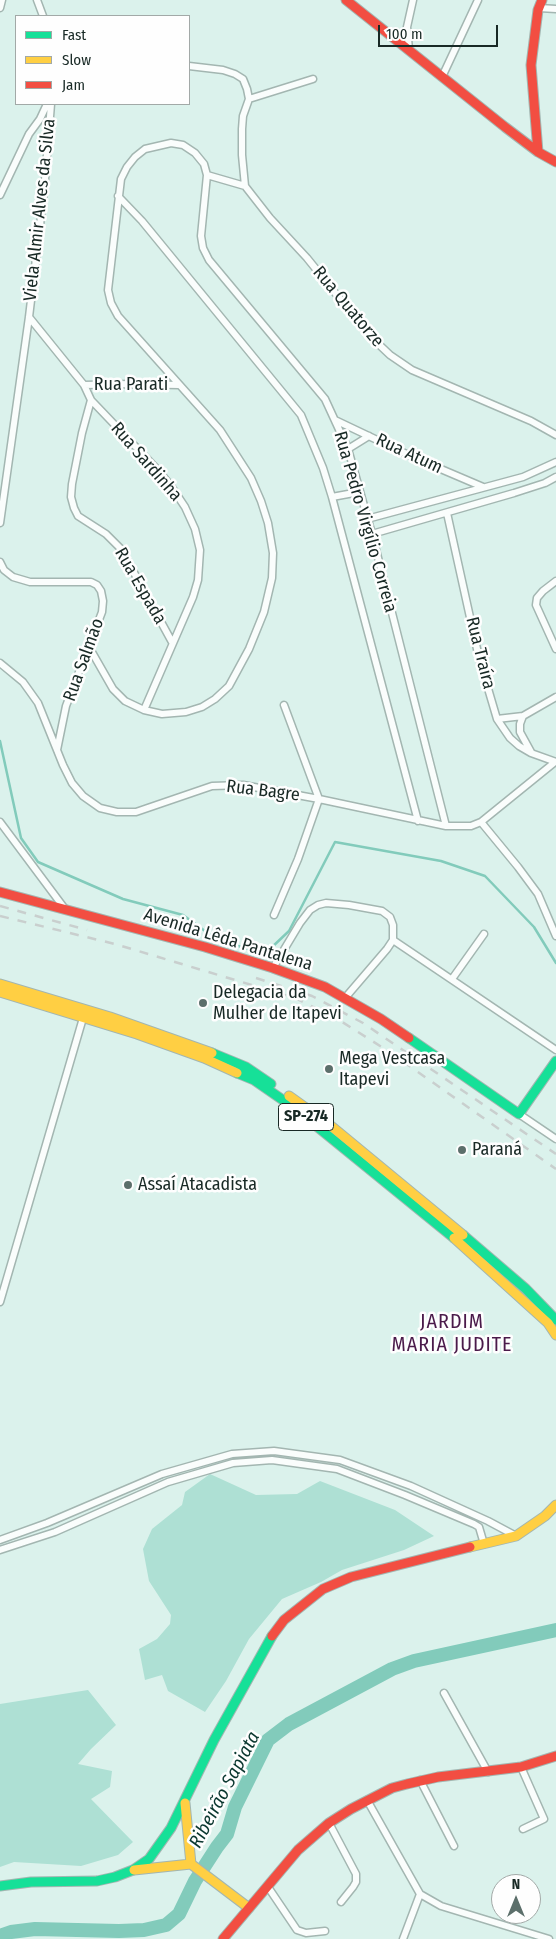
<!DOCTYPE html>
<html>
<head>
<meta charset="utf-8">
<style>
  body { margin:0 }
  #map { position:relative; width:556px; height:1939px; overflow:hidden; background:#dbf2ec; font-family:"Fira Sans Condensed",sans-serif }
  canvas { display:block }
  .legend { position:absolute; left:15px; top:15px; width:175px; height:90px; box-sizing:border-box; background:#fefefe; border:1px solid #a2a9a7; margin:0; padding:6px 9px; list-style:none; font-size:15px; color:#182925 }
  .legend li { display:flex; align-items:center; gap:10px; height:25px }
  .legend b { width:25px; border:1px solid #a2a9a7 }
  .north { position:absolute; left:491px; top:1874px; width:50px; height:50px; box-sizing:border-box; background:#fefefe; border:1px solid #a2a9a7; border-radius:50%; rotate:0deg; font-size:14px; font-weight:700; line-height:20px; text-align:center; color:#182925 }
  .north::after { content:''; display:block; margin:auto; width:18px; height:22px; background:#5c6f6b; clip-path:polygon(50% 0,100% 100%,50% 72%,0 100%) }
  .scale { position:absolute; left:378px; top:25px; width:120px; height:22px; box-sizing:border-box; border:2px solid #182925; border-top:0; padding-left:6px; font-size:15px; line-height:18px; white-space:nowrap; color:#182925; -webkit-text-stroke:4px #fefefe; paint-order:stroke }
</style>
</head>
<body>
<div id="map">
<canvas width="556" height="1939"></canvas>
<ul class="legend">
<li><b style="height:6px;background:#16e098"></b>Fast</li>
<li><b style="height:6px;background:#ffcf43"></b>Slow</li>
<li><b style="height:6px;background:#f24e42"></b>Jam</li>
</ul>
<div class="north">N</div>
<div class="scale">100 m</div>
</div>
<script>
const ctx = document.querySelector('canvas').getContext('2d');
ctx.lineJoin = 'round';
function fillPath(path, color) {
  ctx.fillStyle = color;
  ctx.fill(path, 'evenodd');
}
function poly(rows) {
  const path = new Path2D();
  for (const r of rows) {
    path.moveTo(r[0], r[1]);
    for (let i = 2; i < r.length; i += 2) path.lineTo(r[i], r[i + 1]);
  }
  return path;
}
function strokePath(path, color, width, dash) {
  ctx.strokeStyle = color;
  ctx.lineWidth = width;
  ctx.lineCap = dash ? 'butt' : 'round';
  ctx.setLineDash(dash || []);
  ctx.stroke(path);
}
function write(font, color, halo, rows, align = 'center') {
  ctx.font = font + ' "Fira Sans Condensed",sans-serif';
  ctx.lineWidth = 5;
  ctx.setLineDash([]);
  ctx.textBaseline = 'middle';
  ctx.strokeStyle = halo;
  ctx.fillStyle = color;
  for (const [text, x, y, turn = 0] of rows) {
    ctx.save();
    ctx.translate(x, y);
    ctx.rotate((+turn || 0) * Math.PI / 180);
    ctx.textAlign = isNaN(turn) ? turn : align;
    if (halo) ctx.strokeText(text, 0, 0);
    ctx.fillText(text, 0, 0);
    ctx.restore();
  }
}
const green = poly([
  [210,1474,256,1495,297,1494,320,1481,395,1510,434,1536,404,1550,342,1570,321,1582,282,1599,249,1639,226,1681,205,1712,168,1691,162,1675,145,1680,139,1649,157,1639,170,1624,171,1615,149,1581,143,1549,152,1529,182,1505,185,1492],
  [88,1690,116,1725,91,1749,78,1764,112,1771,110,1787,91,1799,133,1842,118,1855,81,1866,14,1862,0,1867,0,1704]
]);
const stream = poly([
  [0,741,21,838,38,862,123,899,183,915,216,939,248,949,270,949,289,931,335,842,441,861,485,876,534,927,556,963]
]);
const river = poly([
  [0,1936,11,1932,35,1929,119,1931,144,1930,166,1925,179,1914,195,1881,217,1847,227,1834,235,1807,268,1740,289,1724,392,1669,414,1661,556,1630]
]);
const street = poly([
  [37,0,43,16],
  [0,8,2,0],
  [539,8,556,9],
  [409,50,407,27,413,0],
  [189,66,223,70,235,74,243,79,247,89,249,99,243,116,242,129,242,155,245,186],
  [442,77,478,0],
  [249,99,313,79],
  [207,175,245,186],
  [245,186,270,218,307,258,370,336,390,355,412,370,531,421,556,435],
  [0,195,29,134,40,119,47,104],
  [118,196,142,221,301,415,323,468,332,497,418,821],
  [29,317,84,385,91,400,156,468,171,486,185,507,195,529,200,550,198,580,193,597,144,710],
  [84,385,130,384,179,385],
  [91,400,82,433,72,484,71,497,74,508,78,516,106,534,121,549,172,642],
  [335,420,415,458,483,487],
  [348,449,369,436],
  [332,497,359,492],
  [447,513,479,658,497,719,510,738,519,746,531,753,556,762],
  [367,519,523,477,556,462],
  [0,523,29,317,44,192,51,104],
  [372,534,514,493,545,483,556,477],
  [0,562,4,570,13,577,30,582,91,582,97,585,101,591,103,601,102,612,66,706,57,750],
  [556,581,543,591,537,598,536,605,556,649],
  [89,647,113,689,125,701,144,710,162,714,186,712,202,707,215,699,229,686,249,649,264,612,272,578,273,553,268,523,261,501,251,478,220,430,118,316,111,303,108,290,121,179,127,167,135,157,145,149,171,143,183,145,195,153,204,164,207,175,201,236,203,248,209,260,325,399,348,449,372,534,446,826],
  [0,663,23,682,38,703,63,765,72,783,83,796,100,808,117,812,136,812,212,786,243,785,319,799,446,826,471,826,481,822,555,762],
  [523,716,520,724,520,732,531,752],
  [497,719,523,716,556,697],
  [0,822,65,909],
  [481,822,518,867,538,894,556,936],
  [274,915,298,859,319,799,284,705],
  [393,940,556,1050],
  [273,968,300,923,310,910,318,905,326,903,349,905,382,911,390,917,393,925,393,940],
  [452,979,484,934],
  [345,998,387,949,393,940],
  [519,1114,556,1139],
  [0,1302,83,1018],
  [0,1540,47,1523,162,1474,232,1454,274,1451,340,1460,411,1486,488,1521,516,1536],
  [0,1550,55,1532,168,1482,233,1463,272,1460,337,1469,405,1495,474,1524,479,1527,484,1544],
  [444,1693,488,1772],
  [521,1767,544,1819,523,1829],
  [420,1780,454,1846],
  [367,1800,420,1894,441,1906,549,1939],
  [329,1823,356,1874,356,1882,353,1887,341,1902],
  [268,1887,297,1930,306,1933,325,1931],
  [403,1939,420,1894]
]);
const fast = poly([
  [409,1038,519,1114,556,1061],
  [212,1053,246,1067,271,1084],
  [237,1073,254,1080,293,1107,454,1238],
  [463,1235,526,1289,556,1320],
  [0,1886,31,1882,97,1881,115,1877,133,1870,149,1859,171,1828,214,1740,272,1636]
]);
const slow = poly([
  [0,984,110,1017,212,1053],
  [0,992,137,1034,204,1058,237,1073],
  [289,1096,331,1126,463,1235],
  [454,1238,548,1323,556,1335],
  [470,1547,516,1536,545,1516,556,1505],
  [185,1803,191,1864],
  [134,1870,191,1864,249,1908]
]);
const jam = poly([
  [346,0,505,127,538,152,556,162],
  [538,152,531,65,538,10,542,0],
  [0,892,205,947,273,968,325,987,381,1019,409,1038],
  [272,1636,284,1620,323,1589,351,1577,470,1547],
  [223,1939,298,1850,329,1823,351,1809,392,1788,407,1784,438,1777,521,1767,556,1756]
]);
const rail = poly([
  [0,906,87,930],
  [0,916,115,944,295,998,339,1020,388,1051,556,1169],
  [256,978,312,996,363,1023,556,1154]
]);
const markers = [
  [203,1003,5,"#5c6f6b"],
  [329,1069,5,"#5c6f6b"],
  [462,1150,5,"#5c6f6b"],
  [128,1185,5,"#5c6f6b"]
];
const shields = [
  [306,1117,55]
];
const shieldNames = [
  ["SP-274",306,1117]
];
const streetNames = [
  ["Viela Almir Alves da Silva",40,210,-84],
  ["Rua Quatorze",348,307,50],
  ["Rua Parati",131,385],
  ["Rua Atum",409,454,25],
  ["Rua Sardinha",146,462,49],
  ["Rua Pedro Virgílio Correia",365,522,74],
  ["Rua Espada",140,586,60],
  ["Rua Traíra",480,653,76],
  ["Rua Salmão",84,660,-70],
  ["Rua Bagre",263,791,7],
  ["Avenida Lêda Pantalena",228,940,17]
];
const poiNames = [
  ["Delegacia da",213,993],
  ["Mulher de Itapevi",213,1014],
  ["Mega Vestcasa",339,1059],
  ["Itapevi",339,1080],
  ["Paraná",472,1150],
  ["Assaí Atacadista",138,1185]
];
const waterNames = [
  ["Ribeirão Sapiata",225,1790,-62]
];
const quarterNames = [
  ["JARDIM",452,1322],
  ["MARIA JUDITE",452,1345]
];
fillPath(green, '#aee0d4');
strokePath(stream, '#82cbbb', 2.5);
strokePath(river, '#82cbbb', 14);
strokePath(street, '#a3b6b1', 9);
strokePath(fast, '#a3b6b1', 11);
strokePath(slow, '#a3b6b1', 11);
strokePath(jam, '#a3b6b1', 11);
strokePath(street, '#fafdfc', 6);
strokePath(fast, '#16e098', 9);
strokePath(slow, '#ffcf43', 9);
strokePath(jam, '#f24e42', 9);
strokePath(rail, '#c9cfce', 2.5, [9, 9]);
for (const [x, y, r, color] of markers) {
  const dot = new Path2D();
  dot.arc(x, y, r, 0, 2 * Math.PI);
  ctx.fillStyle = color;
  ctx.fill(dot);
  strokePath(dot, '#fefefe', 2);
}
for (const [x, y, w] of shields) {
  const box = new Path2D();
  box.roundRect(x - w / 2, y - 13.5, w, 27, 4);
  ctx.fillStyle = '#fefefe';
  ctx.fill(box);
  strokePath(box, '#182925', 1);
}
write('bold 16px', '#182925', null, shieldNames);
write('18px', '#182925', '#fefefe', streetNames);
write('18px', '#182925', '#fefefe', poiNames, 'left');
write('italic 19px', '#0a372f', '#fefefe', waterNames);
ctx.letterSpacing = '1px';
write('20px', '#4a1a4a', '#fefefe', quarterNames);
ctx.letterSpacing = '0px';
</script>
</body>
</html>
